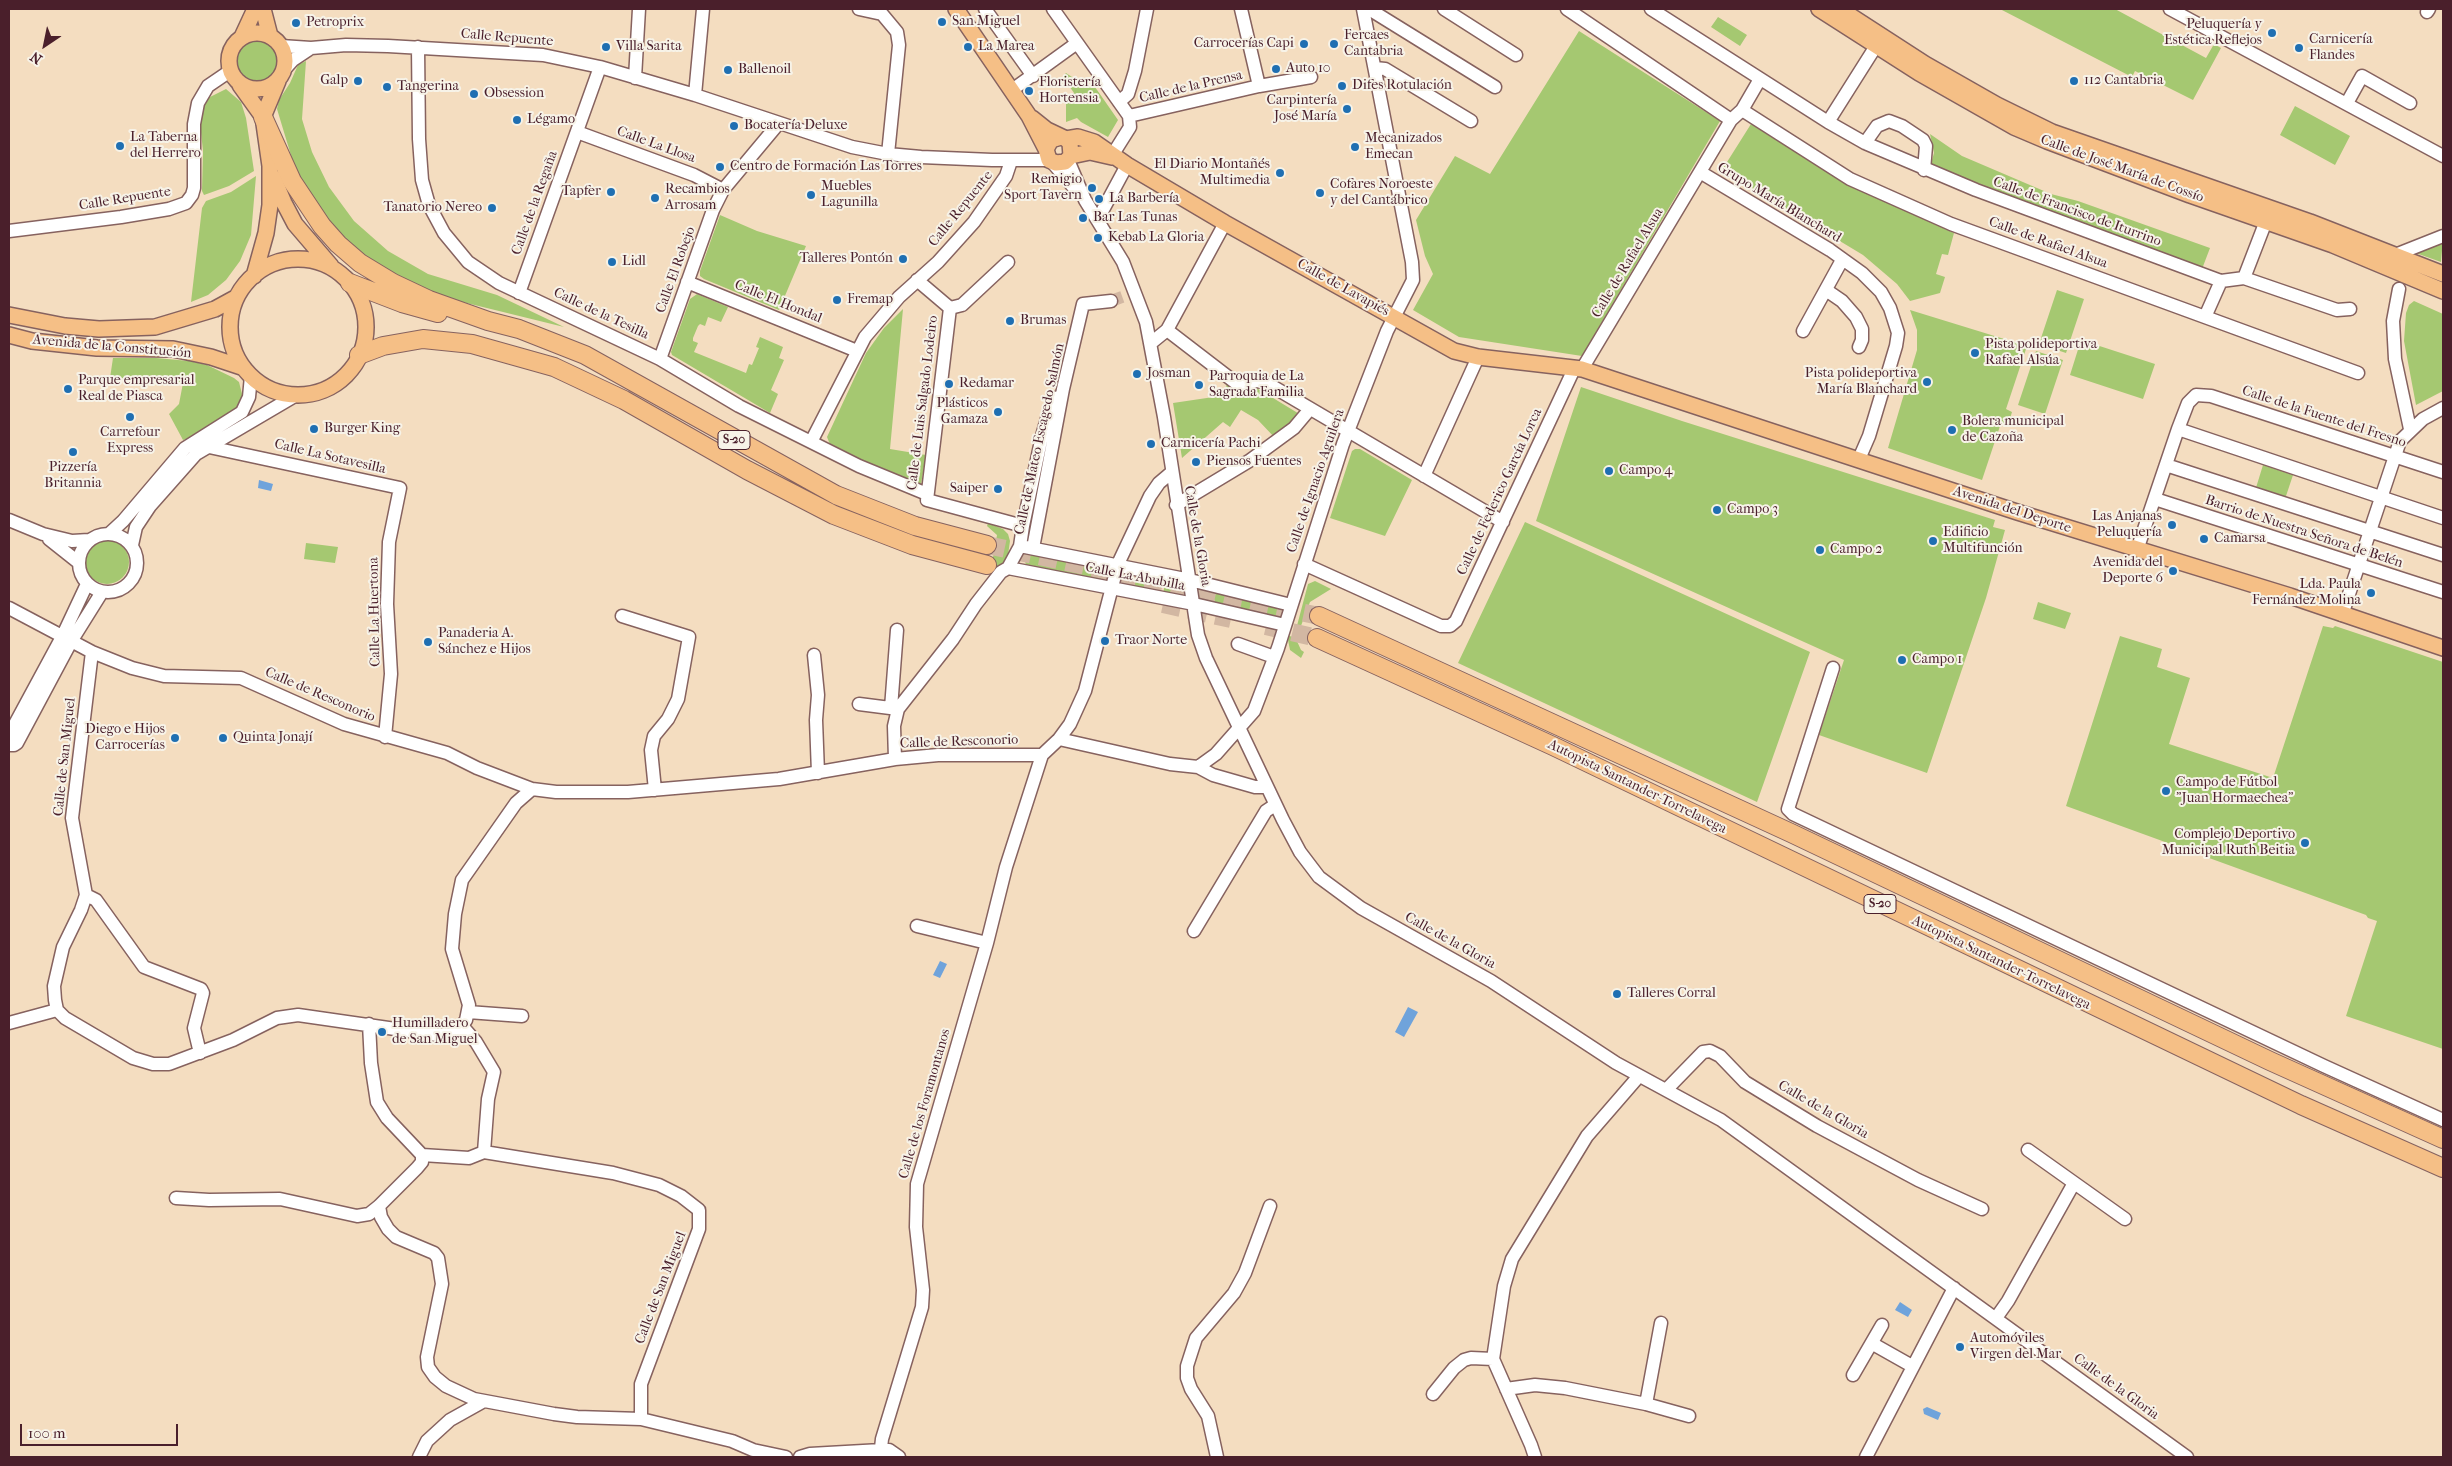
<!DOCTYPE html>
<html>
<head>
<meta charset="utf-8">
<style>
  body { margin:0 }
  #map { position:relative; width:2452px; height:1466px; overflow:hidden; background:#f4ddc0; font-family:"IM FELL French Canon",serif }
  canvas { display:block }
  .frame { position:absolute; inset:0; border:10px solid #4a1f2b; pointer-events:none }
  .north { position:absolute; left:20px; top:20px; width:50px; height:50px; -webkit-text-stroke:4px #f7f3e8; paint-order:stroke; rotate:214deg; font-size:14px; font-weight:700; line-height:20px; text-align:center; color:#4a1f2b }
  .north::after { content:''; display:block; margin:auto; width:18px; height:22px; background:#4a1f2b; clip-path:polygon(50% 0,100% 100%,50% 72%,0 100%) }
  .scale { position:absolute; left:20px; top:1424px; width:158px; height:22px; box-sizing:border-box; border:2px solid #4a1f2b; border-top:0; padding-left:6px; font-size:15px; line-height:18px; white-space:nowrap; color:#4a1f2b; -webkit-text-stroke:4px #f7f3e8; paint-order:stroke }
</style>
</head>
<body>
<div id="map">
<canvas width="2452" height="1466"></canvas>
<div class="frame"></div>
<div class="north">N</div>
<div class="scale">100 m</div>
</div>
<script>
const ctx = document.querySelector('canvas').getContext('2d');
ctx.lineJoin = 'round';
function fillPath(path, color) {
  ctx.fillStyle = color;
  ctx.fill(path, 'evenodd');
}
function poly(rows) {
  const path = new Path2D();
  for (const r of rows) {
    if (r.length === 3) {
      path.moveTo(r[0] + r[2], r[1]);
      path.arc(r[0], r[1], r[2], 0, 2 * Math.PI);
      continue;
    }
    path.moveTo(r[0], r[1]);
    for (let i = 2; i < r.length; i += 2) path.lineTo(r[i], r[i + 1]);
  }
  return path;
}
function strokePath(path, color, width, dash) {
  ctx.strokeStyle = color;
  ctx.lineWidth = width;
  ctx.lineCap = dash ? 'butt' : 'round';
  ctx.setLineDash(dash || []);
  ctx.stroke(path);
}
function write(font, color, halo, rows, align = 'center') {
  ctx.font = font + ' "IM FELL French Canon",serif';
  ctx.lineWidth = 4;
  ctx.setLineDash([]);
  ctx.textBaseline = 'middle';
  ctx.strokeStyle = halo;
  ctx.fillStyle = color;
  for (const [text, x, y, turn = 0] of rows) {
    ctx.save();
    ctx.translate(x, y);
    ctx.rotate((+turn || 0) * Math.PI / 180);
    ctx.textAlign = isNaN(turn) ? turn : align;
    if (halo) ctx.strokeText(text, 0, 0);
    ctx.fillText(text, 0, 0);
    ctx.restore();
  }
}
const green = poly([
  [2000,9,2115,9,2206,58,2214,44,2221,48,2193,100,2135,71,2132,77],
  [1718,17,1747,35,1740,46,1711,27],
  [1579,31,1720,121,1582,356,1459,337,1413,310,1433,274,1425,256,1416,220,1455,156,1490,174],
  [257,62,22],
  [306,61,302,119,312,152,329,187,354,221,388,251,428,274,497,295,564,327,438,296,391,276,335,233,290,165,293,162,277,109,279,100,290,83,298,65],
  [1066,73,1078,81,1079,88,1095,87,1118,120,1108,137,1081,122,1077,118,1066,122,1066,102,1074,93,1063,77],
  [226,89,241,102,246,118,254,171,229,186,204,195,202,191,203,151,200,123,204,100],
  [2295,106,2350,136,2335,165,2280,135],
  [1751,124,1845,183,1954,233,1948,255,1942,254,1936,274,1945,277,1940,293,1910,301,1897,284,1863,255,1722,170],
  [1930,134,1962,156,2051,194,2078,201,2210,248,2202,269,1930,167,1934,153],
  [256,176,251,235,240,261,226,280,208,295,191,302,202,208,206,201,231,192],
  [720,215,757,231,806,246,779,310,704,279,700,276,700,271],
  [2443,239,2441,262,2413,252],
  [2057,290,2084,299,2066,353,2039,344],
  [697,294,728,307,721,322,708,317,705,326,700,324,698,326,693,338,693,341,698,343,694,352,746,373,749,364,752,365,759,348,756,347,760,337,783,347,779,358,784,360,771,390,778,394,770,413,672,355,671,352,690,299],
  [2414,301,2443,314,2443,391,2416,405,2404,341,2406,313,2409,305],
  [903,309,890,449,926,455,921,484,831,447,827,437,866,353,884,328],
  [1910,310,2027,346,2006,409,2012,412,2008,425,2001,423,1982,480,1888,448,1917,350,1917,330],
  [2081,340,2155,364,2143,399,2070,375],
  [2036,351,2063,360,2045,414,2018,405],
  [113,358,156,358,189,361,207,365,234,378,239,382,243,398,235,412,190,438,183,440,169,414,179,404,183,383,160,379,110,378],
  [1226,381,1255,387,1301,415,1275,438,1258,420,1241,410,1230,427,1223,422,1182,458,1173,403,1227,395],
  [1581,387,1682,421,1995,520,1993,527,2005,530,1986,598,1927,773,1819,735,1844,660,1536,521],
  [1355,449,1360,449,1412,480,1385,536,1330,518,1352,451],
  [2263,465,2293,475,2285,499,2255,491],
  [1525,522,1810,652,1757,802,1458,663],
  [988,523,1003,529,1008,534,1010,541,1008,555,994,576,990,574,997,535,987,526],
  [107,562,22],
  [306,543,338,547,335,563,304,559],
  [1031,555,1097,567,1103,571,1103,576,1099,581,1026,567,1025,559],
  [1126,574,1159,578,1156,592,1123,584,1122,578],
  [1166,579,1180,585,1178,593,1163,594],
  [1315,581,1331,589,1310,602,1296,639,1301,650,1304,652,1301,658,1290,650,1288,640,1289,636,1294,637,1308,584],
  [1212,588,1281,608,1281,614,1278,618,1215,604],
  [2038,602,2071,613,2065,629,2033,619],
  [2323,626,2333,628,2335,626,2443,662,2443,1049,2346,1016,2377,921,2368,918,2366,915,2066,806,2120,636,2162,649,2157,667,2190,678,2169,744,2273,778]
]);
const water = poly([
  [259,480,273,484,271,491,258,488],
  [940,961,947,964,940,978,933,975],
  [1408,1007,1418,1012,1404,1037,1395,1032],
  [1900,1302,1912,1310,1908,1317,1895,1310],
  [1927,1407,1941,1413,1938,1420,1924,1414,1923,1409]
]);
const minorTunnel = poly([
  [1111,301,1125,296]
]);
const highwayTunnel = poly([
  [987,545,1319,616],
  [1163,604,1231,619],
  [1266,626,1317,638]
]);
const minor = poly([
  [859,9,882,14,897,32,899,45,888,154],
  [985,9,1033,76],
  [1053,9,1129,116,1130,127,1113,154],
  [1241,9,1259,86],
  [1369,9,1495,87],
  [1444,9,1516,55],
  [1567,9,1731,120],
  [1651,9,1828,122,1865,143,1976,190,2221,281],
  [2170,9,2443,156],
  [2427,12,2429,9],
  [281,46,311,48,346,45,388,46,543,55,600,67,695,95,852,147,888,154,921,157,992,160,1049,160],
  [418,47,419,139,422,180,429,205,444,233,468,262,499,283,660,359,739,406,859,466,927,494],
  [1375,68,1385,69,1471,121],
  [284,70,293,60,311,48],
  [635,78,639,9],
  [1012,90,1077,43],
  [695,95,703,9],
  [1119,102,1128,94,1135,71,1147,9],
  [2347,103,2362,76,2410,103],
  [1742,110,1850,179,1951,224,2358,373],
  [1129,116,1259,86,1311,77],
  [1828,122,1876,46],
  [577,132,694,175,723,190],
  [1865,143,1877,126,1889,121,1902,126,1923,140,1926,146,1924,170],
  [1068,160,1085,200,1123,262,1146,322,1164,417,1198,635,1206,658,1283,820,1300,852,1319,877,1361,908,1491,981,1616,1063,1721,1120,2187,1457],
  [1052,162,1075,189],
  [1700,172,1830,250,1862,273,1881,292,1890,308,1898,333,1896,346,1869,436,1859,459],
  [1098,219,1127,165],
  [9,231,121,217,169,209,186,203,192,195,194,188,194,124,198,103,208,86,230,71],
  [2395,255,2443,236],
  [2244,278,2266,221],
  [917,280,950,308],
  [687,282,857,351],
  [2399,289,2393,321,2395,359,2410,429],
  [1826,290,1842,301,1856,317,1862,329,1862,340,1859,347],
  [519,293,600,67],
  [950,308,962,305,1008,262],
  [2205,317,2221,281,2244,278,2337,310,2350,309],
  [1167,330,1225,223],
  [1803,331,1842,260],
  [1151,343,1167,330,1236,383,1243,385,1256,381,1265,382,1503,522],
  [660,359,713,210,723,190,779,123],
  [1582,369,1731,120,1742,110,1760,79],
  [2178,429,2443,518],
  [811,442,865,337,899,297,938,262,974,222,1006,176,1011,161],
  [209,447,400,488,389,542,387,604,391,674,385,737],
  [2166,465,2443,555],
  [1424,476,1478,357],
  [2155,499,2443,592],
  [1176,505,1249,461,1294,428,1310,409],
  [9,520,43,534,72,541,89,540],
  [1023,526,1042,436,1049,412,1058,397],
  [110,533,123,521,185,448,242,412,249,397,251,376],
  [108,563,29],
  [49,539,78,562],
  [132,545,136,527,150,506,196,454,298,394],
  [1020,546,1190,580,1291,605],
  [1033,548,1063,389,1083,304,1111,301],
  [2137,550,2178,429,2188,403,2196,395,2211,396,2443,472],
  [1304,564,1441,626,1450,626,1456,621,1477,576,1574,369],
  [1008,568,1194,604,1285,625],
  [9,608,92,652,132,668,164,676,241,678,344,724,447,753,477,768,532,789,556,792,628,792,779,779,895,759,938,755,1042,755],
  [2342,615,2400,441,2423,419,2443,408],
  [622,616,689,637,678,699,668,719,654,736,651,750,655,790],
  [1238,644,1274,657],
  [92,652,72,818,86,895,81,910,63,947,54,986,55,1000,57,1010,65,1018,133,1058,153,1064,169,1064,233,1040,277,1018,298,1015,437,1035,451,1034,458,1031,466,1020,469,1005,452,949,455,914,462,880,516,803,532,789],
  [814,655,818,695,816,720,818,773],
  [1833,668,1788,809,1793,814,2324,1066,2443,1120],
  [859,704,898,709],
  [891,708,897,630],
  [9,735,63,635,87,584],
  [1059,739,1170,764,1198,767,1213,775,1255,787,1267,787],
  [9,743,10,745,14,745,17,743,72,640,102,592],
  [895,759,894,726,898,709,953,639,976,604,1001,572,1008,568,1020,546,1023,526,927,500,950,308],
  [1198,767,1216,754,1254,711,1278,648,1343,444,1387,331,1413,280,1412,262,1363,9],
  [86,895,96,900,144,967,201,989,203,993,194,1028,200,1053],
  [917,926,987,943],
  [1194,931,1266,811,1275,805],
  [468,1012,522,1016],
  [9,1023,57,1010],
  [463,1027,476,1042,494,1072,488,1099,484,1152],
  [1666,1090,1703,1052,1710,1051,1720,1056,1745,1082,1817,1126,1918,1180,1982,1209],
  [2028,1150,2125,1219],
  [422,1155,469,1158,484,1152,613,1173,659,1185,681,1196,699,1210,699,1229,641,1384,641,1419],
  [176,1198,209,1200,280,1199,357,1216,369,1214,379,1206,417,1168,422,1162,422,1155,387,1118,377,1102,371,1063,369,1024],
  [379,1206,381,1217,388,1229,396,1237,434,1253,438,1258,442,1284,427,1357,428,1367,435,1377,446,1386,474,1399,554,1414,577,1417,641,1419,732,1441,753,1450,786,1457],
  [1996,1318,2008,1301,2074,1183],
  [1873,1344,1912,1366],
  [1853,1375,1882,1325],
  [1506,1389,1535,1385,1565,1388,1646,1404,1689,1416],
  [1433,1394,1454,1368,1464,1360,1471,1358,1493,1359],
  [1646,1404,1661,1323],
  [419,1457,427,1441,450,1420,484,1401],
  [800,1457,810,1454,881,1450,889,1450,899,1457],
  [880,1457,882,1439,922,1307,923,1290,916,1227,917,1184,987,943,1006,867,1042,755,1059,739,1070,724,1085,691,1118,564,1150,496,1159,483,1172,472],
  [1217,1457,1208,1416,1191,1389,1187,1378,1187,1366,1196,1338,1234,1293,1245,1273,1270,1206],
  [1535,1457,1531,1445,1493,1359,1504,1286,1512,1259,1587,1136,1639,1076],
  [1866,1457,1954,1288]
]);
const major = poly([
  [263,9,270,36],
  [956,9,1029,116,1046,149],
  [1819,9,1919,73,2014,127,2047,141,2190,195,2333,245,2443,291],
  [1840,9,1925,64,1997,105,2052,132,2310,222,2443,274],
  [257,61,28],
  [242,37,255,9],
  [240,85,263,117],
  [1032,118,1047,130,1066,139,1070,143,1071,156,1065,162,1056,163,1049,160,1046,149,1051,140,1061,137],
  [1066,139,1078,137,1094,142,1127,165,1225,223,1454,351,1478,357,1582,369,2017,512,2290,596,2443,648],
  [1071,156,1090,152,1112,157],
  [273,177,284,203,295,224,331,266],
  [298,327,68],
  [254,276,266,233,270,205,270,166,263,117,278,81],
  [9,315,65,326,99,329,155,327,215,309,237,297],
  [9,335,32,341,97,348,173,349,211,357,244,368]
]);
const highway = poly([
  [263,117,292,181,322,226,338,244,360,263,393,283,429,300,488,321,519,329,585,355,836,495,915,526,987,545],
  [350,283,402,303,438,313],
  [359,355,383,346,423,339,472,344,554,367,624,400,747,470,834,515,912,545,987,565],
  [1319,616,1791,833,2270,1061,2443,1139],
  [1317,638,1553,746,2301,1105,2443,1168]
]);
const markers = [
  [942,22,5,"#1f6fb2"],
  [296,23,5,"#1f6fb2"],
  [2272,33,5,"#1f6fb2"],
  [1304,44,5,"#1f6fb2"],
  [1334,44,5,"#1f6fb2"],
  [606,47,5,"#1f6fb2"],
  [968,47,5,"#1f6fb2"],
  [2299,48,5,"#1f6fb2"],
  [1276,69,5,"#1f6fb2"],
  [728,70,5,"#1f6fb2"],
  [358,81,5,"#1f6fb2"],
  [2074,81,5,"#1f6fb2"],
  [1342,86,5,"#1f6fb2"],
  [387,87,5,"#1f6fb2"],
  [1029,91,5,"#1f6fb2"],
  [474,94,5,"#1f6fb2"],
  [1347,109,5,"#1f6fb2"],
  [517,120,5,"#1f6fb2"],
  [734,126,5,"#1f6fb2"],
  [120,146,5,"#1f6fb2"],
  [1355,147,5,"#1f6fb2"],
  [720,167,5,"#1f6fb2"],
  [1280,173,5,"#1f6fb2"],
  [1092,188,5,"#1f6fb2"],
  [611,192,5,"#1f6fb2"],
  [1320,193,5,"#1f6fb2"],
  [811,195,5,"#1f6fb2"],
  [655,198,5,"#1f6fb2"],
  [1099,199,5,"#1f6fb2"],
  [492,208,5,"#1f6fb2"],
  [1083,218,5,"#1f6fb2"],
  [1098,238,5,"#1f6fb2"],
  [903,259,5,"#1f6fb2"],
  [612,262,5,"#1f6fb2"],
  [837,300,5,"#1f6fb2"],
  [1010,321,5,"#1f6fb2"],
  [1975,353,5,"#1f6fb2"],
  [1137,374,5,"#1f6fb2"],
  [1927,382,5,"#1f6fb2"],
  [949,384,5,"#1f6fb2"],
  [1199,385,5,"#1f6fb2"],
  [68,389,5,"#1f6fb2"],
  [998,412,5,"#1f6fb2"],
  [130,417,5,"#1f6fb2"],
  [314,429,5,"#1f6fb2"],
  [1952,430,5,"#1f6fb2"],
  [1151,444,5,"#1f6fb2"],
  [73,452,5,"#1f6fb2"],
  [1196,462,5,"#1f6fb2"],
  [1609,471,5,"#1f6fb2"],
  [998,489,5,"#1f6fb2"],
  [1717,510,5,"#1f6fb2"],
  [2172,525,5,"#1f6fb2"],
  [2204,539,5,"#1f6fb2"],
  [1933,541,5,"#1f6fb2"],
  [1820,550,5,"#1f6fb2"],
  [2173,571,5,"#1f6fb2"],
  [2371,593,5,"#1f6fb2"],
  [1105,641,5,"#1f6fb2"],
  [428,642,5,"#1f6fb2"],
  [1902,660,5,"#1f6fb2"],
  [175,738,5,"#1f6fb2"],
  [223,738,5,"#1f6fb2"],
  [2166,791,5,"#1f6fb2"],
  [2305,843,5,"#1f6fb2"],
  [1617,994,5,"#1f6fb2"],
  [382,1032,5,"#1f6fb2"],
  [1960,1347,5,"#1f6fb2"]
];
const shields = [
  [734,440,32],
  [1880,904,32]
];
const shieldNames = [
  ["S-20",734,440],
  ["S-20",1880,904]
];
const poiNames = [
  ["San Miguel",952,22],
  ["Petroprix",306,23],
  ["Peluquería y",2262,25,"right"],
  ["Estética Reflejos",2262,41,"right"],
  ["Fercaes",1344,36],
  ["Cantabria",1344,52],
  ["Carnicería",2309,40],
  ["Flandes",2309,56],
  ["Carrocerías Capi",1294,44,"right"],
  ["Villa Sarita",616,47],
  ["La Marea",978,47],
  ["Auto 10",1286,69],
  ["Ballenoil",738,70],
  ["Galp",348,81,"right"],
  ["112 Cantabria",2084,81],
  ["Floristería",1039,83],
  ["Hortensia",1039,99],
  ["Difes Rotulación",1352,86],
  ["Tangerina",397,87],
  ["Obsession",484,94],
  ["Carpintería",1337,101,"right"],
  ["José María",1337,117,"right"],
  ["Légamo",527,120],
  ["Bocatería Deluxe",744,126],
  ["La Taberna",130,138],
  ["del Herrero",130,154],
  ["Mecanizados",1365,139],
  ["Emecan",1365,155],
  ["El Diario Montañés",1270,165,"right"],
  ["Multimedia",1270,181,"right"],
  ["Centro de Formación Las Torres",730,167],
  ["Remigio",1082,180,"right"],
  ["Sport Tavern",1082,196,"right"],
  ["Cofares Noroeste",1330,185],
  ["y del Cantábrico",1330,201],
  ["Muebles",821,187],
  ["Lagunilla",821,203],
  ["Recambios",665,190],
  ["Arrosam",665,206],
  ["Tapfer",601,192,"right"],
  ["La Barbería",1109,199],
  ["Tanatorio Nereo",482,208,"right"],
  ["Bar Las Tunas",1093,218],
  ["Kebab La Gloria",1108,238],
  ["Talleres Pontón",893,259,"right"],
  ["Lidl",622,262],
  ["Fremap",847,300],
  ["Brumas",1020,321],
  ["Pista polideportiva",1985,345],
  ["Rafael Alsúa",1985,361],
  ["Josman",1147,374],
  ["Pista polideportiva",1917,374,"right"],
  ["María Blanchard",1917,390,"right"],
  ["Parroquia de La",1209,377],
  ["Sagrada Familia",1209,393],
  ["Parque empresarial",78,381],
  ["Real de Piasca",78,397],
  ["Redamar",959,384],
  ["Plásticos",988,404,"right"],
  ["Gamaza",988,420,"right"],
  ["Bolera municipal",1962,422],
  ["de Cazoña",1962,438],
  ["Burger King",324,429],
  ["Carrefour",130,433,"center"],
  ["Express",130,449,"center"],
  ["Carnicería Pachi",1161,444],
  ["Piensos Fuentes",1206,462],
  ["Pizzería",73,468,"center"],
  ["Britannia",73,484,"center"],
  ["Campo 4",1619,471],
  ["Saiper",988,489,"right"],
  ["Campo 3",1727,510],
  ["Las Anjanas",2162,517,"right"],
  ["Peluquería",2162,533,"right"],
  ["Edificio",1943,533],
  ["Multifunción",1943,549],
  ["Camarsa",2214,539],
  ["Campo 2",1830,550],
  ["Avenida del",2163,563,"right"],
  ["Deporte 6",2163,579,"right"],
  ["Lda. Paula",2361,585,"right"],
  ["Fernández Molina",2361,601,"right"],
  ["Panaderia A.",438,634],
  ["Sánchez e Hijos",438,650],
  ["Traor Norte",1115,641],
  ["Campo 1",1912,660],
  ["Diego e Hijos",165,730,"right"],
  ["Carrocerías",165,746,"right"],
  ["Quinta Jonají",233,738],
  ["Campo de Fútbol",2176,783],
  ["\"Juan Hormaechea\"",2176,799],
  ["Complejo Deportivo",2295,835,"right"],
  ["Municipal Ruth Beitia",2295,851,"right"],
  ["Talleres Corral",1627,994],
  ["Humilladero",392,1024],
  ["de San Miguel",392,1040],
  ["Automóviles",1970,1339],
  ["Virgen del Mar",1970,1355]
];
const streetNames = [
  ["Calle Repuente",507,38,5],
  ["Calle de la Prensa",1191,87,-13],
  ["Calle La Llosa",656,145,20],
  ["Calle de José María de Cossío",2122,169,20],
  ["Calle Repuente",125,199,-9],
  ["Calle de la Regaña",535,203,-70],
  ["Grupo María Blanchard",1779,203,31],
  ["Calle Repuente",961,209,-51],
  ["Calle de Francisco de Iturrino",2077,212,20],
  ["Calle de Rafael Alsua",2048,243,20],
  ["Calle de Rafael Alsua",1628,263,-59],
  ["Calle El Robejo",676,270,-70],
  ["Calle de Lavapiés",1343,288,29],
  ["Calle El Hondal",778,302,22],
  ["Calle de la Tesilla",601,314,25],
  ["Avenida de la Constitución",112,347,5],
  ["Calle de Luis Salgado Lodeiro",923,403,-83],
  ["Calle de la Fuente del Fresno",2324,417,18],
  ["Calle de Mateo Escagedo Salmón",1040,439,-78],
  ["Calle La Sotavesilla",330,457,13],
  ["Calle de Ignacio Aguilera",1316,481,-71],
  ["Calle de Federico García Lorca",1500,492,-65],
  ["Avenida del Deporte",2012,510,18],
  ["Barrio de Nuestra Señora de Belén",2304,532,18],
  ["Calle de la Gloria",1197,536,80],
  ["Calle La Abubilla",1135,577,11],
  ["Calle La Huertona",375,612,-91],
  ["Calle de Resconorio",320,695,23],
  ["Calle de Resconorio",959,742,-2],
  ["Calle de San Miguel",65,757,-84],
  ["Autopista Santander-Torrelavega",1637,787,26],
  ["Calle de la Gloria",1450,941,29],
  ["Autopista Santander-Torrelavega",2001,963,26],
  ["Calle de los Foramontanos",925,1104,-74],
  ["Calle de la Gloria",1823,1110,30],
  ["Calle de San Miguel",661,1288,-69],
  ["Calle de la Gloria",2116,1387,36]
];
fillPath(green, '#a5c871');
fillPath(water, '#6fa3db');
strokePath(minorTunnel, '#d2b7a2', 12, [12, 6]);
strokePath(highwayTunnel, '#d2b7a2', 18, [18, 9]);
strokePath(minor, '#86625f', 15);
strokePath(major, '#86625f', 18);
strokePath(highway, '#86625f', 20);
strokePath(minor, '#fff', 12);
strokePath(major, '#f5bf86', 15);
strokePath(highway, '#f5bf86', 18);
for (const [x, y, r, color] of markers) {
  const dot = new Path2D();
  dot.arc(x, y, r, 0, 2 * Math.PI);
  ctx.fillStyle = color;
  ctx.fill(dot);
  strokePath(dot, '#f7f3e8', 2);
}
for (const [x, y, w] of shields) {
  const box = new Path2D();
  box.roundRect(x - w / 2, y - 9.5, w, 19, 4);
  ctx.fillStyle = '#f7f3e8';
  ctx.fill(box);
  strokePath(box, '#4a1f2b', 1);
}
write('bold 12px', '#4a1f2b', null, shieldNames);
write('14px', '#4a1f2b', '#f7f3e8', poiNames, 'left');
write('14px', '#4a1f2b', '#f7f3e8', streetNames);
</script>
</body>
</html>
